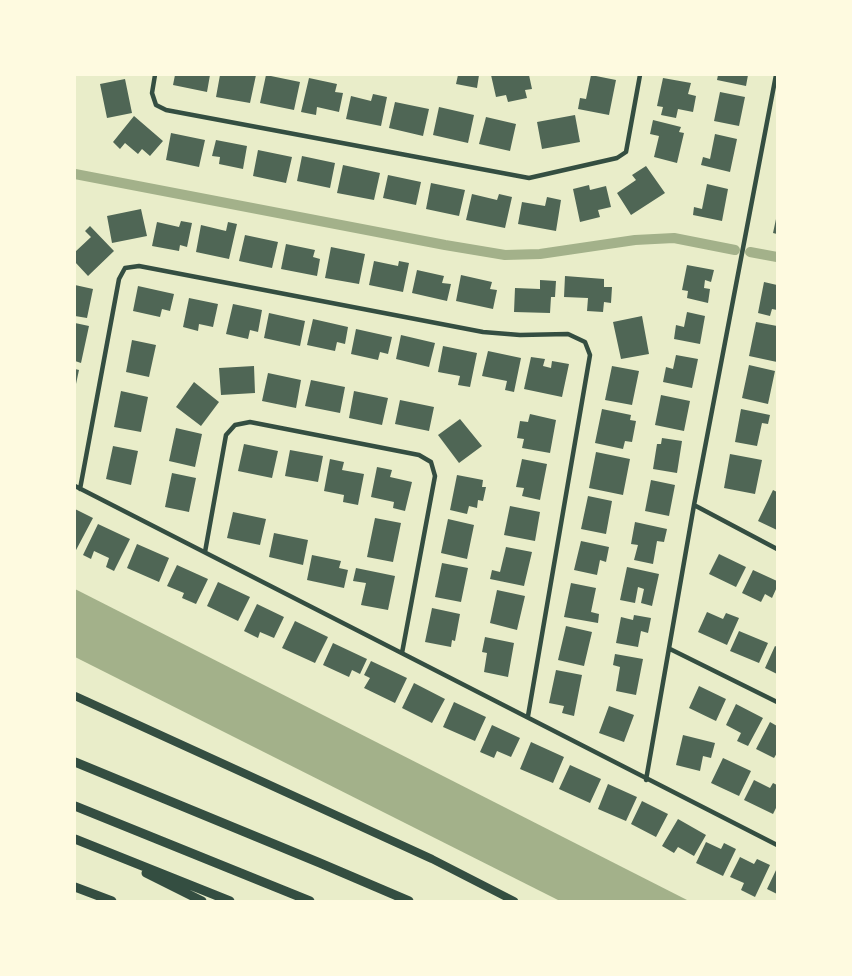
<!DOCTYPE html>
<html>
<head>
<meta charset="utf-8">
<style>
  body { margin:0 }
  #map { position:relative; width:852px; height:976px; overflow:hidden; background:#e9edc9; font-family:Cabin,sans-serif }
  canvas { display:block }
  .frame { position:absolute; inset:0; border:76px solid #fefae0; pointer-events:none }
</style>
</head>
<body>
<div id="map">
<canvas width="852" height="976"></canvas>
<div class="frame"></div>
</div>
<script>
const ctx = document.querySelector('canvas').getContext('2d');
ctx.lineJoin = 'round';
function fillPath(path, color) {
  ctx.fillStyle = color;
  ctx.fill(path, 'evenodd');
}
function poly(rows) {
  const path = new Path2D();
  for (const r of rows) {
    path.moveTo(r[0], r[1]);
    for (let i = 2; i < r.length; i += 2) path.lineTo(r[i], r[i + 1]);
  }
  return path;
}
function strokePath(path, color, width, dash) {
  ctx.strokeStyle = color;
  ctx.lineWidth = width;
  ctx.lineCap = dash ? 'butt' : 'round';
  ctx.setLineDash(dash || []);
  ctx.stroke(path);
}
const water = poly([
  [75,589,689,901,560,901,75,657]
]);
const canal = poly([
  [75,174,445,245,505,255,540,254,635,240,674,238,735,250],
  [750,252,777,257]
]);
const building = poly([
  [175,75,210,75,207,92,173,85],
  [220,75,256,75,250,103,216,97],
  [266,75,300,82,294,110,260,103],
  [458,75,479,75,477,88,456,84],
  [491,75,529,75,532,89,525,90,527,98,508,102,506,95,496,97],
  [591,75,616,80,609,115,578,109,580,98,586,99],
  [718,75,748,75,746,86,717,80],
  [309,78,337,84,335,92,343,93,339,112,317,107,316,115,301,112],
  [663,78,691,83,688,94,696,96,693,112,678,109,676,118,661,115,663,107,657,106],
  [125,79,132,113,107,118,100,84],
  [720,92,745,97,739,126,714,121],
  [373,94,387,97,381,126,346,119,351,96,371,101],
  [395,102,429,109,423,136,389,128],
  [439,107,474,115,468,143,433,135],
  [575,115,580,142,542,149,537,122],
  [134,116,163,141,150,156,142,149,138,154,125,143,120,149,113,142],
  [486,117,516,124,510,151,479,144],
  [653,120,681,127,679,132,684,133,677,163,654,157,659,136,650,134],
  [171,133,205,140,199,167,166,160],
  [715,134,737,139,730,172,701,165,703,157,710,159],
  [216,140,247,146,243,169,219,164,220,157,212,156],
  [258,150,292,157,286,183,253,176],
  [302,156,335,163,330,188,297,181],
  [343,165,380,173,374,200,337,193],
  [646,166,665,193,631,215,617,193,636,180,632,175],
  [388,175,421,182,416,205,383,198],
  [431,183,465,190,459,216,426,209],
  [707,184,728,189,722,221,693,215,694,207,702,209],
  [589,185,590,190,606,186,611,207,598,210,600,217,580,222,573,189],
  [472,194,497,200,499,194,512,197,505,228,466,220],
  [547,197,561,200,556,231,518,224,522,202,545,206],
  [141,209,147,236,112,243,107,216],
  [776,219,777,219,777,234,773,233],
  [181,221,192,223,187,247,180,245,179,251,152,246,157,222,179,227],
  [228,222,237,224,229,259,196,252,201,225,226,231],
  [90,226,114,251,88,276,75,262,75,252,91,237,85,231],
  [245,235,278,242,272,268,239,261],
  [286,244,315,250,313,257,320,259,317,276,281,269],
  [331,247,365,254,359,284,325,278],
  [374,261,398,266,399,261,409,263,403,292,369,285],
  [687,265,714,270,711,282,705,280,704,288,710,289,708,303,687,298,688,291,682,290],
  [417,270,444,276,442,283,451,284,447,301,412,293],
  [461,275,492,282,490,289,497,290,493,309,456,301],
  [565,276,604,279,604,287,612,287,611,303,604,302,603,312,587,311,588,298,564,297],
  [540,280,556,281,555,297,551,297,550,313,514,312,515,288,540,289],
  [764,282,777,285,777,310,772,309,770,316,758,313],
  [75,285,93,289,87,318,75,316],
  [138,286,174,294,170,311,162,309,160,317,133,311],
  [189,298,218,304,213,327,199,324,198,331,183,327],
  [233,304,262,310,258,332,250,330,248,339,226,334],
  [687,312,705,316,700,344,674,339,676,325,684,327],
  [269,313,305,321,300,346,264,338],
  [642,316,649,354,621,359,613,322],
  [313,319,348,327,345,344,337,342,335,351,307,345],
  [756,322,777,326,777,362,749,356],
  [75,323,89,326,81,363,75,361],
  [356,329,392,337,388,354,380,352,378,360,351,354],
  [401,335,435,343,429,367,396,359],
  [132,340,156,345,149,377,126,372],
  [443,346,477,353,470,387,458,385,460,376,438,372],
  [488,351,521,358,514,392,505,390,507,381,482,376],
  [676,355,698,359,692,388,663,382,666,367,673,369],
  [531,357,545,359,543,366,551,368,552,361,569,364,562,397,524,389],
  [749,365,775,371,768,404,742,398],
  [254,366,255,393,221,395,219,368],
  [612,366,639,371,632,405,605,400],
  [75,369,79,370,76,384,75,384],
  [268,373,301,380,296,408,262,401],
  [311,380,345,387,340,413,305,406],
  [194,382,219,402,201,426,176,407],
  [121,391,148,397,141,432,114,427],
  [354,391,388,398,382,425,349,418],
  [661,395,690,401,684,431,655,425],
  [400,400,434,407,429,431,395,424],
  [602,409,631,415,630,420,636,421,632,442,625,441,623,449,595,443],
  [741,409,770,415,768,424,762,423,757,446,735,442],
  [530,414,556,420,550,453,522,448,524,439,517,438,520,421,528,422],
  [460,419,482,446,459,463,438,435],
  [176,428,202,434,195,467,169,461],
  [662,438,682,441,677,473,653,469,657,444,661,444],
  [244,444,278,451,272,478,238,471],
  [113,446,138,451,131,485,106,479],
  [290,450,323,456,318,482,285,476],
  [596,452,630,459,623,495,589,488],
  [730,454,762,460,755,494,724,488],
  [330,459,344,462,342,470,364,474,358,505,343,502,344,495,324,491],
  [522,459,547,464,540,500,522,496,524,488,516,487],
  [377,467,392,470,390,477,412,482,405,511,393,508,394,502,371,497],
  [172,473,196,478,189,512,165,507],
  [457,475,483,480,482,487,486,487,483,501,478,500,477,508,469,506,467,514,450,510],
  [651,480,675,485,669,516,645,511],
  [773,490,777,492,777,530,758,521],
  [588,496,612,501,606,534,581,529],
  [510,506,540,512,535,541,504,535],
  [75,509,93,518,75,552],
  [233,512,266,519,260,545,227,538],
  [375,518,401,523,393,562,367,557],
  [448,519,474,525,467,559,441,553],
  [635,522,667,529,664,542,657,541,653,564,634,560,638,545,631,544],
  [98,524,130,539,114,571,106,567,109,558,94,551,91,559,83,555],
  [274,533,308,540,303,565,269,557],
  [581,541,609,547,606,562,600,560,597,575,574,570],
  [137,544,169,558,159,582,127,568],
  [506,547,532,552,524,586,490,579,492,570,500,572],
  [719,554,746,567,736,587,709,574],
  [312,555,341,561,339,568,348,570,344,588,307,580],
  [442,563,468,568,461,602,435,597],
  [177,565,208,579,196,604,182,598,184,593,167,586],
  [627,567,659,574,652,606,641,603,644,589,638,587,635,603,620,600],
  [356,568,395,576,388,610,361,605,366,583,353,581],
  [753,570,777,581,777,587,772,598,765,594,761,602,742,593],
  [218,582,250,597,238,621,207,606],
  [571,583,596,588,591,612,599,614,598,623,564,617],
  [497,590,525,596,517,630,490,623],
  [257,604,284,617,274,638,260,632,258,638,244,631],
  [432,608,460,614,455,641,452,640,451,647,425,642],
  [707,612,723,619,726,613,739,618,727,645,698,632],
  [634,615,651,618,648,633,641,631,638,647,616,643,621,617,633,620],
  [295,621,328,637,315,663,282,648],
  [566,626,592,632,584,666,558,660],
  [739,631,768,643,759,663,730,651],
  [485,637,514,643,508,677,484,672,487,653,482,652],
  [333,643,367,659,360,674,352,670,349,677,323,665],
  [775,646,777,647,777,674,765,668],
  [615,654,643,659,636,695,616,691,620,667,613,665],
  [371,661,407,678,395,703,364,688,370,678,364,675],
  [556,670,582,675,574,716,562,713,564,706,549,703],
  [414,683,445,699,432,723,402,708],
  [699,686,726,699,716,721,689,708],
  [454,702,486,717,475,741,443,727],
  [736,704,763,718,748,746,737,741,741,733,726,725],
  [609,706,634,715,624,742,599,733],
  [770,722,777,726,777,753,774,758,756,749],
  [492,725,520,738,511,757,497,751,494,758,480,752],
  [683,735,715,743,711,758,703,756,700,771,676,765],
  [531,742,564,757,553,783,520,769],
  [723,758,751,771,739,796,711,783],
  [570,765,601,779,590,803,559,789],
  [754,780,770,788,773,783,777,785,777,806,773,814,744,800],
  [608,784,637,797,626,821,598,809],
  [642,801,668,814,656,837,631,824],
  [678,819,706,835,694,856,678,847,674,853,662,846],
  [706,842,721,849,724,843,736,849,723,876,696,863],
  [740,857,754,864,757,859,770,865,755,897,741,890,744,883,730,877],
  [777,868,777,894,767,889]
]);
const minor = poly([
  [155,75,152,93,156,105,166,110,529,178,617,158,626,152,640,75],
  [75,486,777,845],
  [80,489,119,279,125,268,139,266,483,332,520,335,568,334,585,342,590,355,528,716],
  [694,505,777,549],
  [205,552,226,435,235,425,250,422,419,455,431,462,435,476,402,653],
  [670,649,777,702],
  [646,780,694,505,776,75]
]);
const primary = poly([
  [75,696,432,859,514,901]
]);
const motorway = poly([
  [75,762,320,863,409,901],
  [75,806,310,901],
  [75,839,230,901],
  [146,873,202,901],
  [75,887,112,901]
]);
fillPath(water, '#a3b18a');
strokePath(canal, '#a3b18a', 10);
fillPath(building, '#4f6655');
strokePath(minor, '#344e41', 4.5);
strokePath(primary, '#344e41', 8);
strokePath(motorway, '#344e41', 9);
</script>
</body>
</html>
